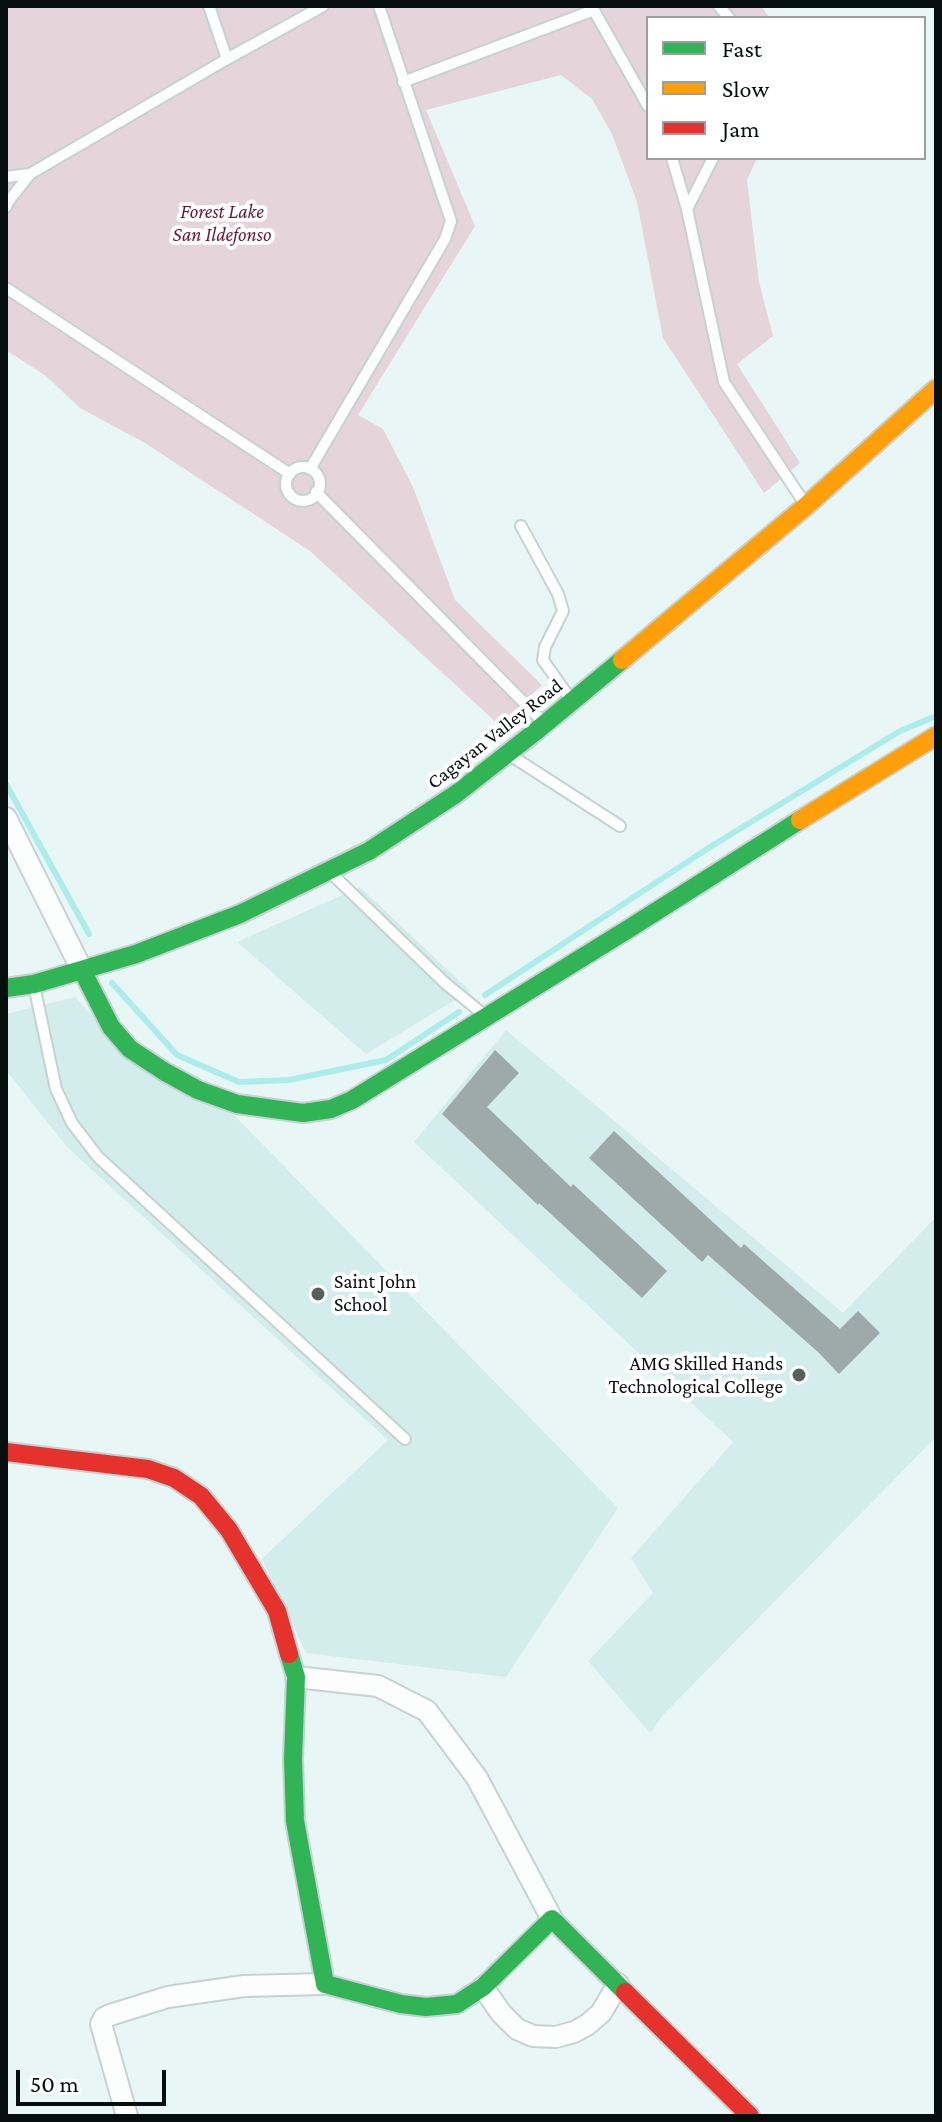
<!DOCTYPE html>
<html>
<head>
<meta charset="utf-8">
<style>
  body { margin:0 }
  #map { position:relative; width:942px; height:2122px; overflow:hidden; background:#e8f7f6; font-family:"Crimson Pro",serif }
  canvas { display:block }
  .frame { position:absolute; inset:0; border:8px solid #060f0e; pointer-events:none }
  .legend { position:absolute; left:646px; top:16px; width:280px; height:144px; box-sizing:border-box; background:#fff; border:2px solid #9b9f9f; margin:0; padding:10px 14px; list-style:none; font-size:24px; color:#060f0e }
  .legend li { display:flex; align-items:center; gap:16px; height:40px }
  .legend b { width:40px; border:2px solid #9b9f9f }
  .scale { position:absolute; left:16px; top:2070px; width:150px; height:36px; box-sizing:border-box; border:4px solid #060f0e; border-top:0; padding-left:10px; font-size:24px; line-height:28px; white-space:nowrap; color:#060f0e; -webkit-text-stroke:6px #fff; paint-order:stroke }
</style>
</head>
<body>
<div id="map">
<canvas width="942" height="2122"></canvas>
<div class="frame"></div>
<ul class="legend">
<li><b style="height:10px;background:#30b455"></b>Fast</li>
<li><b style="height:10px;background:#ff9f0a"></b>Slow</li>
<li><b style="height:10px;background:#e5322d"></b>Jam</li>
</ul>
<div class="scale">50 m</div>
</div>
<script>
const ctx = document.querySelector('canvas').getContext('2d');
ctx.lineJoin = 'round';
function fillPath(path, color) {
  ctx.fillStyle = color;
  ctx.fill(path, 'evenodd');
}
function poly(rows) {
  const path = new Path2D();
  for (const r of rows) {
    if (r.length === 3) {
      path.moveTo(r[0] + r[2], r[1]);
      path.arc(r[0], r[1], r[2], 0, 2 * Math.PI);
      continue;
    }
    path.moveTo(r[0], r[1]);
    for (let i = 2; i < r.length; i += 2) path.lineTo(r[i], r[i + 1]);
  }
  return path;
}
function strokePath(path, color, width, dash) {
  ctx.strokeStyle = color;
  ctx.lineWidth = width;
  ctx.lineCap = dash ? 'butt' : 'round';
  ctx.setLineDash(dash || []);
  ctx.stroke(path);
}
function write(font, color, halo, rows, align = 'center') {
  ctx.font = font + ' "Crimson Pro",serif';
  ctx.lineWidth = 8;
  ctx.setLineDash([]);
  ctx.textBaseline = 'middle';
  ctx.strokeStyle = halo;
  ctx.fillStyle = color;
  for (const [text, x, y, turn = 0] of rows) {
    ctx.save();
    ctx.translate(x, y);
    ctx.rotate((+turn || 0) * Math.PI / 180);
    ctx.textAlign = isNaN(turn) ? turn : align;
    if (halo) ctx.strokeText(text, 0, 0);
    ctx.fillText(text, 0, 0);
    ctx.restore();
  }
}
const built = poly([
  [360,887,470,991,366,1054,237,942],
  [75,997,115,1040,236,1117,618,1508,506,1677,306,1653,262,1559,388,1440,67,1147,6,1070,6,1014],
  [506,1030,843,1313,936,1217,936,1437,663,1715,650,1733,588,1661,653,1593,631,1558,733,1442,414,1142]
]);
const green = poly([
  [6,6,761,6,770,18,648,18,648,158,757,158,747,180,759,282,773,336,737,364,800,463,764,493,663,338,637,202,612,134,592,99,561,75,426,110,475,226,358,415,383,429,413,487,455,600,542,685,499,725,310,551,145,443,80,408,46,376,6,350]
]);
const stream = poly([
  [6,784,89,934],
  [112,983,177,1055,239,1082,289,1080,386,1060,459,1012],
  [485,995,710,847,900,731,936,716]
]);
const building = poly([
  [495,1050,519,1073,487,1107,571,1187,573,1184,667,1271,642,1298,539,1203,538,1205,442,1114],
  [614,1131,741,1248,744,1244,840,1329,858,1311,880,1333,839,1374,818,1352,708,1255,702,1262,589,1158]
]);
const lane = poly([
  [209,6,227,59],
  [719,6,729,18],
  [592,7,648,106],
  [403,82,594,10],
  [672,158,687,209,724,382,803,501],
  [6,177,30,174],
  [6,207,8,202,30,174,227,59,323,6],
  [687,209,713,158],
  [6,288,290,474],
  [303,484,17],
  [310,469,445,239,451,221,379,6],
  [316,492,541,720],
  [521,526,558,594,563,611,545,647,543,660,569,697],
  [513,757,620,826],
  [334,876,445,983,483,1014],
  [35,990,56,1089,72,1123,98,1157,405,1439]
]);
const street = poly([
  [6,818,82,970],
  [296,1677,378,1686,427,1711,477,1778,552,1919],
  [483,1987,501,2013,517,2029,533,2036,556,2037,574,2032,587,2025,601,2013,618,1984],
  [127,2116,101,2024,104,2018,110,2015,168,1997,244,1986,325,1984]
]);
const fast = poly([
  [82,970,111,1027,130,1049,165,1072,198,1090,237,1104,303,1113,331,1109,352,1100,630,928,800,820],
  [6,988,34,984,136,954,240,914,369,851,456,794,535,732,622,660],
  [289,1654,296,1677,293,1759,295,1821,325,1984,401,2004,426,2007,457,2004,483,1987,552,1919,625,1992]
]);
const slow = poly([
  [622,660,806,506,936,389],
  [800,820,936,736]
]);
const jam = poly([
  [6,1452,148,1469,174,1478,201,1496,229,1530,277,1611,289,1654],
  [625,1992,750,2116]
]);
const markers = [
  [318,1294,8,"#55605f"],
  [799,1375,8,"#55605f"]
];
const parkNames = [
  ["Forest Lake",222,212],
  ["San Ildefonso",222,235]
];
const streetNames = [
  ["Cagayan Valley Road",495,734,-38]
];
const poiNames = [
  ["Saint John",334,1282],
  ["School",334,1305],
  ["AMG Skilled Hands",783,1364,"right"],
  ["Technological College",783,1387,"right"]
];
fillPath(built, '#d2edec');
fillPath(green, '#e5d4d9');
strokePath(stream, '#acedeb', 6);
fillPath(building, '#9eaaa9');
strokePath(lane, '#c6d2d1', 14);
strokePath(street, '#c6d2d1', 24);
strokePath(fast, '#c6d2d1', 22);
strokePath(slow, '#c6d2d1', 22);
strokePath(jam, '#c6d2d1', 22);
strokePath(lane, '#fcfefe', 10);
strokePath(street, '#fcfefe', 20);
strokePath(fast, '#30b455', 18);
strokePath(slow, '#ff9f0a', 18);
strokePath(jam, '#e5322d', 18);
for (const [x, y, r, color] of markers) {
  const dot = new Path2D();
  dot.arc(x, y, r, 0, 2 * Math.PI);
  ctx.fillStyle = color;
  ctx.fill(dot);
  strokePath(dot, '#fff', 3);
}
write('italic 20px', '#6a1a36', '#fff', parkNames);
write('20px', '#060f0e', '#fff', streetNames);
write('20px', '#060f0e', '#fff', poiNames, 'left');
</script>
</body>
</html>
